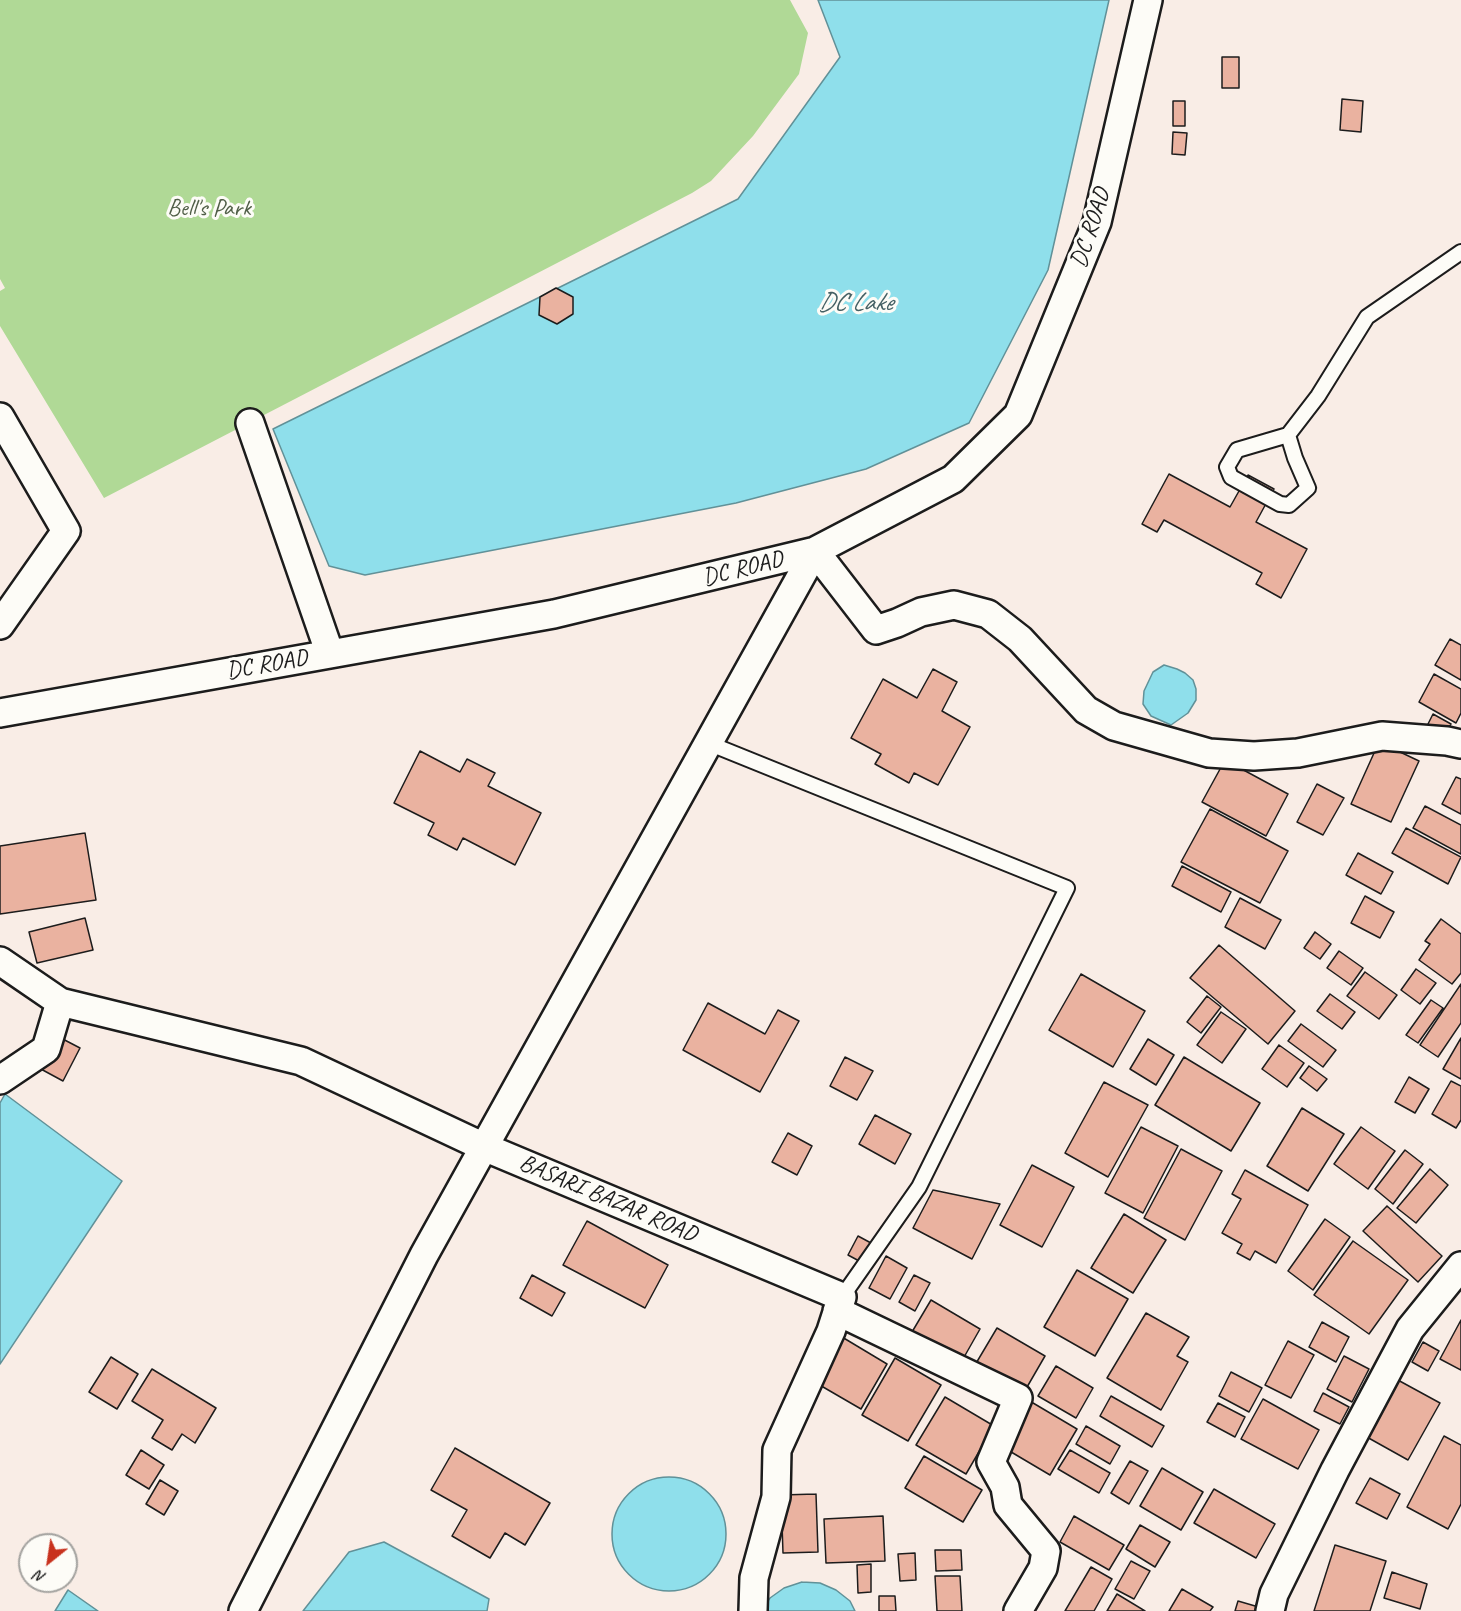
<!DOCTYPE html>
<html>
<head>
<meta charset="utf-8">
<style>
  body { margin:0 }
  #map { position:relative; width:1461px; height:1611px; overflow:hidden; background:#f9ede6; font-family:Caveat,sans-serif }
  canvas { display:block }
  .north { position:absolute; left:18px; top:1533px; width:60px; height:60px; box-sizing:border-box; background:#fdfcf7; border:2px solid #a3a29f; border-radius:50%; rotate:210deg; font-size:16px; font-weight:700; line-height:24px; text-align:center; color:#1c1c1c }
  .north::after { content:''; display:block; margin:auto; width:21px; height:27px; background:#c8321e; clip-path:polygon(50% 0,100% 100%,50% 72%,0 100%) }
</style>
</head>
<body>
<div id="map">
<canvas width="1461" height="1611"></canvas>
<div class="north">N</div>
</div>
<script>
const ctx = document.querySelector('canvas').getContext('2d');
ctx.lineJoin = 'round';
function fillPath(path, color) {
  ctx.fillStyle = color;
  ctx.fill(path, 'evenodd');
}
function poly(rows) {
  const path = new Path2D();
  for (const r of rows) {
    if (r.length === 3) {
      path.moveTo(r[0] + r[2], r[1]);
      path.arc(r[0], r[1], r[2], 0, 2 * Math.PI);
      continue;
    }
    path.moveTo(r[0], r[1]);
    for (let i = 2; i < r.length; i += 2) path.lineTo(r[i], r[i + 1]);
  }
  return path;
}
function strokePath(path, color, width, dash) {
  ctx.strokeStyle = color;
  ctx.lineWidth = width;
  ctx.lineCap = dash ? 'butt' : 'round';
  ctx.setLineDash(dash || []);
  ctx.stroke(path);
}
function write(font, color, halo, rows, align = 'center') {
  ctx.font = font + ' Caveat,sans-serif';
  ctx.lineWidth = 6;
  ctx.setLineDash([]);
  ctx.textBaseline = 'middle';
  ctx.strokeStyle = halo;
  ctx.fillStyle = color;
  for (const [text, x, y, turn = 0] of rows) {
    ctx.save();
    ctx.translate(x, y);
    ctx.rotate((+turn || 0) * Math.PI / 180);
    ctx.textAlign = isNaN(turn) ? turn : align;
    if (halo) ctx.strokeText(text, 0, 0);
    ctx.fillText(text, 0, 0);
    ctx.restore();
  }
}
const green = poly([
  [0,0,790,0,808,33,799,74,753,136,711,181,692,193,104,498,0,326,0,291,5,288,0,279]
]);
const water = poly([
  [818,0,1109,0,1048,270,969,423,866,469,736,503,365,575,329,566,273,429,738,199,840,57,818,0],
  [1164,665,1177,669,1185,673,1193,680,1196,689,1196,700,1188,713,1171,725,1151,716,1143,704,1144,691,1153,672,1164,665],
  [5,1094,122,1181,0,1364,0,1103,5,1094],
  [669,1534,57],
  [384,1542,489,1599,487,1611,303,1611,349,1552,384,1542],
  [802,1582,820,1583,836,1590,850,1601,855,1611,761,1611,770,1598,784,1588,802,1582],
  [68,1590,98,1611,55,1611,68,1590]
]);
const building = poly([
  [1222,57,1239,57,1239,88,1222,88,1222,57],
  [1342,99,1363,101,1361,132,1340,130,1342,99],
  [1173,101,1185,101,1185,126,1173,126,1173,101],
  [1173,132,1187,133,1185,155,1172,154,1173,132],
  [556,288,573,297,573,314,557,324,539,315,540,297,556,288],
  [1169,474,1230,507,1248,475,1274,489,1256,522,1307,549,1281,598,1256,584,1262,573,1164,520,1157,532,1142,524,1169,474],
  [1450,639,1461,645,1461,680,1435,665,1450,639],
  [933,669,957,682,942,711,970,727,938,785,914,773,909,783,875,764,881,754,851,738,883,679,917,698,933,669],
  [1434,674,1461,689,1461,713,1456,723,1419,702,1434,674],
  [1433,714,1451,724,1442,740,1425,730,1433,714],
  [1379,742,1419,761,1391,822,1351,804,1379,742],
  [420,751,460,772,467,759,495,773,488,786,541,813,515,865,463,838,457,850,428,835,434,823,394,803,420,751],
  [1225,760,1288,794,1266,836,1202,802,1225,760],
  [1456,777,1461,779,1461,814,1442,804,1456,777],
  [1317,784,1344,798,1323,835,1297,822,1317,784],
  [1425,806,1461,825,1461,854,1413,828,1425,806],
  [1210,809,1288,851,1260,903,1181,862,1210,809],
  [1406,828,1461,857,1448,884,1392,853,1406,828],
  [85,833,96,900,0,914,0,846,85,833],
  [1358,853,1393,872,1381,894,1346,875,1358,853],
  [1182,866,1231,892,1221,912,1172,886,1182,866],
  [1365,896,1394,912,1380,938,1351,923,1365,896],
  [1240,898,1281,920,1265,949,1225,927,1240,898],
  [85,918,93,950,37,963,29,932,85,918],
  [1441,919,1461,934,1461,973,1452,984,1419,960,1430,944,1425,941,1441,919],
  [1315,932,1331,944,1320,959,1304,948,1315,932],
  [1219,945,1295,1011,1268,1044,1190,978,1219,945],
  [1339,951,1363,968,1351,985,1327,968,1339,951],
  [1416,969,1436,983,1420,1004,1401,990,1416,969],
  [1365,972,1397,995,1379,1019,1347,996,1365,972],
  [1081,974,1145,1011,1113,1067,1049,1030,1081,974],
  [1461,984,1461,1023,1438,1057,1420,1045,1461,984],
  [1330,994,1355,1012,1342,1029,1317,1011,1330,994],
  [1207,996,1221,1007,1201,1033,1187,1022,1207,996],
  [1431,1000,1443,1008,1418,1043,1406,1035,1431,1000],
  [708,1003,765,1034,778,1010,799,1021,760,1092,683,1050,708,1003],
  [1221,1012,1246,1029,1222,1063,1197,1045,1221,1012],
  [1301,1024,1336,1050,1323,1067,1288,1041,1301,1024],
  [57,1036,80,1048,63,1081,39,1068,57,1036],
  [1461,1038,1461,1079,1443,1069,1461,1038],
  [1148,1039,1174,1055,1156,1085,1130,1069,1148,1039],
  [1279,1045,1304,1063,1287,1087,1262,1069,1279,1045],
  [845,1057,873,1071,857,1100,830,1086,845,1057],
  [1184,1057,1260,1103,1231,1151,1155,1105,1184,1057],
  [1309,1066,1327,1079,1317,1091,1300,1078,1309,1066],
  [1409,1077,1429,1089,1415,1113,1395,1102,1409,1077],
  [1451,1081,1461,1086,1461,1120,1456,1128,1432,1114,1451,1081],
  [1104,1082,1148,1105,1108,1177,1065,1153,1104,1082],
  [1302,1108,1344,1134,1308,1191,1267,1166,1302,1108],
  [875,1115,911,1134,895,1164,859,1144,875,1115],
  [1141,1127,1178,1146,1143,1213,1105,1193,1141,1127],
  [1361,1127,1395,1151,1368,1189,1334,1164,1361,1127],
  [788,1133,812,1146,797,1175,772,1162,788,1133],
  [1181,1149,1222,1171,1185,1240,1144,1218,1181,1149],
  [1405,1150,1423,1164,1393,1204,1375,1189,1405,1150],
  [1032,1165,1074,1187,1042,1247,1000,1225,1032,1165],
  [1430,1169,1448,1185,1416,1223,1397,1208,1430,1169],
  [1245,1170,1308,1205,1276,1263,1255,1251,1250,1260,1237,1253,1242,1244,1222,1233,1241,1199,1232,1194,1245,1170],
  [933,1190,1000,1204,972,1259,913,1228,933,1190],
  [1387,1206,1442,1256,1418,1282,1363,1231,1387,1206],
  [1124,1214,1166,1240,1133,1293,1091,1268,1124,1214],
  [1325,1219,1350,1237,1313,1290,1288,1271,1325,1219],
  [587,1221,668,1265,645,1308,563,1265,587,1221],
  [858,1236,871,1243,861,1262,848,1255,858,1236],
  [1353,1241,1408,1280,1369,1334,1314,1295,1353,1241],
  [886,1256,907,1268,890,1299,869,1288,886,1256],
  [1077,1270,1128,1299,1095,1356,1044,1327,1077,1270],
  [532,1275,565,1293,552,1316,520,1298,532,1275],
  [914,1275,930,1283,915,1311,899,1302,914,1275],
  [931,1300,980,1329,959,1366,909,1337,931,1300],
  [1146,1313,1189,1337,1177,1356,1188,1362,1161,1410,1107,1378,1146,1313],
  [1461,1320,1461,1370,1440,1359,1461,1320],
  [1322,1322,1349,1337,1336,1362,1309,1347,1322,1322],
  [997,1328,1045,1356,1023,1394,975,1365,997,1328],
  [837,1334,887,1364,861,1409,811,1380,837,1334],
  [1288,1341,1314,1355,1291,1398,1265,1385,1288,1341],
  [1423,1342,1439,1351,1428,1371,1412,1362,1423,1342],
  [1344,1356,1369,1369,1352,1402,1327,1389,1344,1356],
  [111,1357,138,1374,117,1409,89,1392,111,1357],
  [895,1358,941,1385,908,1441,862,1415,895,1358],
  [1056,1366,1093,1388,1076,1418,1038,1396,1056,1366],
  [152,1369,216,1408,195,1443,182,1434,172,1450,152,1438,163,1420,132,1401,152,1369],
  [1231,1372,1262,1388,1249,1412,1219,1396,1231,1372],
  [1396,1379,1440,1403,1408,1460,1365,1436,1396,1379],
  [1323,1393,1349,1407,1340,1424,1314,1411,1323,1393],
  [1111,1396,1164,1426,1152,1447,1100,1416,1111,1396],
  [945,1397,994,1426,966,1474,916,1445,945,1397],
  [1263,1399,1319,1430,1298,1469,1241,1439,1263,1399],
  [1028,1400,1077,1429,1050,1475,1001,1446,1028,1400],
  [1218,1403,1245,1417,1235,1437,1207,1422,1218,1403],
  [1086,1426,1120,1446,1110,1464,1076,1444,1086,1426],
  [1444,1436,1461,1445,1461,1504,1448,1529,1407,1507,1444,1436],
  [455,1448,550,1503,525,1545,505,1533,490,1558,452,1536,467,1510,431,1490,455,1448],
  [141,1450,164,1465,149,1489,126,1475,141,1450],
  [1070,1450,1110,1473,1099,1493,1058,1469,1070,1450],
  [924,1456,982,1490,963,1522,905,1488,924,1456],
  [1130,1461,1148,1471,1129,1504,1111,1493,1130,1461],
  [1162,1468,1203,1492,1181,1530,1140,1506,1162,1468],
  [1370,1478,1400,1494,1387,1519,1356,1503,1370,1478],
  [160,1480,178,1491,164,1515,146,1504,160,1480],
  [1214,1489,1275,1524,1256,1558,1194,1523,1214,1489],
  [816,1494,818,1552,783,1553,781,1495,816,1494],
  [883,1516,885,1561,826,1563,824,1519,883,1516],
  [1074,1516,1124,1545,1109,1570,1060,1542,1074,1516],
  [1140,1525,1170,1542,1155,1567,1126,1549,1140,1525],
  [1335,1545,1386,1561,1370,1611,1314,1611,1335,1545],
  [935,1550,961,1550,962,1570,936,1571,935,1550],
  [915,1553,916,1580,900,1581,898,1554,915,1553],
  [1131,1561,1150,1571,1134,1599,1115,1589,1131,1561],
  [871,1564,871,1592,858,1593,857,1565,871,1564],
  [1091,1567,1112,1579,1094,1611,1065,1611,1091,1567],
  [1392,1572,1427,1584,1420,1609,1384,1598,1392,1572],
  [935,1576,960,1576,962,1611,937,1611,935,1576],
  [1182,1589,1213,1607,1210,1611,1169,1611,1182,1589],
  [1117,1594,1145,1611,1107,1611,1117,1594],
  [879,1596,895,1596,896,1611,879,1611,879,1596],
  [1238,1601,1262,1608,1261,1611,1235,1611,1238,1601]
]);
const lane = poly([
  [1288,435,1295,458,1308,488,1289,505,1280,504,1231,477,1227,467,1237,450,1288,435,1318,396,1367,317,1461,252],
  [708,743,1067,888,919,1187,842,1297]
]);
const street = poly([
  [0,417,66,531,0,625],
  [250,423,330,654],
  [0,713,554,614,815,551,953,479,1018,415,1097,222,1148,0],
  [0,961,60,1002,46,1049,0,1080],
  [60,1002,301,1061,484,1147,842,1297,831,1331,777,1450,776,1497,754,1578,753,1611],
  [837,1311,1018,1398,991,1462,1005,1487,1008,1505,1046,1551,1043,1568,1018,1611],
  [243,1611,424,1255,815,551,876,630,897,623,921,612,954,605,988,614,1020,639,1086,710,1114,726,1209,753,1254,756,1298,753,1382,736,1447,741,1461,744],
  [1270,1611,1274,1594,1335,1470,1410,1329,1461,1266]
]);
const parkNames = [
  ["Bell's Park",209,209]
];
const streetNames = [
  ["DC ROAD",1091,228,-72],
  ["DC ROAD",743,569,-14],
  ["DC ROAD",267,665,-10],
  ["BASARI BAZAR ROAD",608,1199,23]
];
const waterNames = [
  ["DC Lake",855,303]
];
fillPath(green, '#b0d996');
fillPath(water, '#8fdfeb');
strokePath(water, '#619198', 1.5);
fillPath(building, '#eab2a0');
strokePath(building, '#1c1c1c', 1.5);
strokePath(lane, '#1c1c1c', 18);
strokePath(street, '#1c1c1c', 32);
strokePath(lane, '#fdfcf7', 14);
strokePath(street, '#fdfcf7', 27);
write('24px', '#505e47', '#fdfcf7', parkNames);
write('24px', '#1c1c1c', '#fdfcf7', streetNames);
write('italic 26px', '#446064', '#fdfcf7', waterNames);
</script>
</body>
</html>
